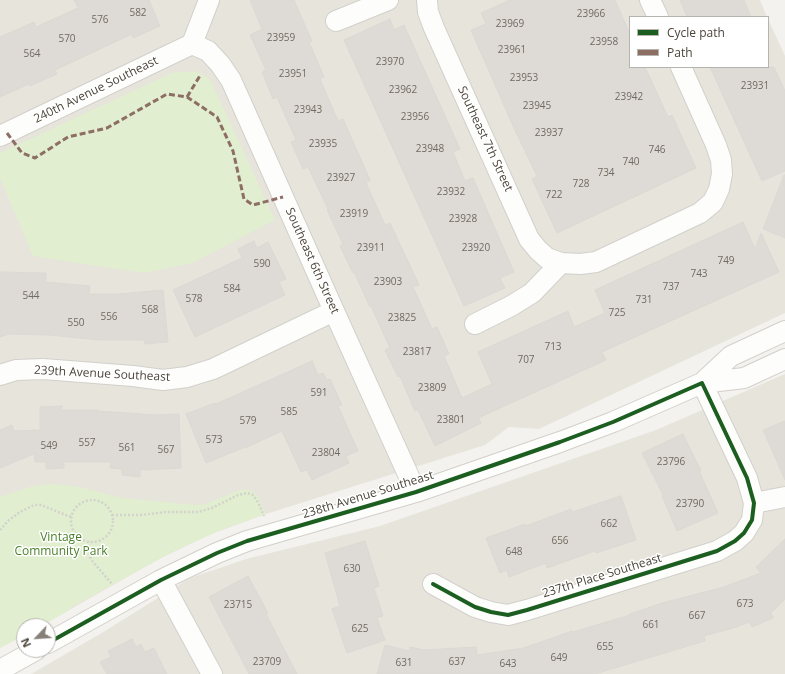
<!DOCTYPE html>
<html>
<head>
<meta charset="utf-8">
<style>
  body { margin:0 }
  #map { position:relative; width:785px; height:674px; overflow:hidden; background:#f4f2ee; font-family:"Open Sans",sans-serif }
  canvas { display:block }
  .legend { position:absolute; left:629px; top:16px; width:140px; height:52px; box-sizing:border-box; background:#fff; border:1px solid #b7b4b0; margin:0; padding:5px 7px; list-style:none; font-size:12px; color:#4b4439 }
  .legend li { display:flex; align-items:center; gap:8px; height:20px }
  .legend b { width:20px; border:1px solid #b7b4b0 }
  .north { position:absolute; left:16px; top:618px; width:40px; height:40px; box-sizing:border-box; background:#fff; border:1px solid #b7b4b0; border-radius:50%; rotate:245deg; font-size:11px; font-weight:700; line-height:16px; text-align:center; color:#4b4439 }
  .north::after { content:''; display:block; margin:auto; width:14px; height:18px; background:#868178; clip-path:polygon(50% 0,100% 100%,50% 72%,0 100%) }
</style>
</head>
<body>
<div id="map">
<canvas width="785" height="674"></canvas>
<ul class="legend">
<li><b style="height:5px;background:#1b5e20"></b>Cycle path</li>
<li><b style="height:5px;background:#8d6e63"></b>Path</li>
</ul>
<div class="north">N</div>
</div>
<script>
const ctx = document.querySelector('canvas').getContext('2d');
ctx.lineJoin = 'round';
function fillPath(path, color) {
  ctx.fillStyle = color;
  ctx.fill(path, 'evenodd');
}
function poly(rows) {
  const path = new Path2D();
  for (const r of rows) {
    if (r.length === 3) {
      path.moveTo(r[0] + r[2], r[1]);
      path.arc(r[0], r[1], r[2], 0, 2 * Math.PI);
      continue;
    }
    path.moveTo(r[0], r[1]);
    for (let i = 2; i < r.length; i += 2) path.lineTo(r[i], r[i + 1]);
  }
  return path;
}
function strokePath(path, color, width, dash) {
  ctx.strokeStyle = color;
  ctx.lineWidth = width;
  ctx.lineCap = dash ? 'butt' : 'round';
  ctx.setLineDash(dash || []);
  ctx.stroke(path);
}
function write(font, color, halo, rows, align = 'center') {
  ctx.font = font + ' "Open Sans",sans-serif';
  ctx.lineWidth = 3;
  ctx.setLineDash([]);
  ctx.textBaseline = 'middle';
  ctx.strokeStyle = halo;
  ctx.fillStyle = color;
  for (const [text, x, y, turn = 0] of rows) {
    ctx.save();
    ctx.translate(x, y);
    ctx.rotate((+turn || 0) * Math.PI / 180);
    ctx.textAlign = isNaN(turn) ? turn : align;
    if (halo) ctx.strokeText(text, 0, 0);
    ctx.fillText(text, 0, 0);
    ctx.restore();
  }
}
const residential = poly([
  [0,0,760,0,767,17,630,17,630,67,768,67,768,19,785,56,785,313,539,429,509,427,485,445,266,514,209,535,159,559,41,626,24,626,24,635,0,648],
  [785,374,785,674,31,674,100,634,190,578,246,559,380,526,656,430]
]);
const green = poly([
  [195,71,210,79,275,220,192,263,144,273,33,256,0,178,0,153,172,73],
  [50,484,75,486,122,498,197,505,205,504,241,490,249,490,254,492,258,497,266,514,226,528,176,550,70,608,70,610,41,626,24,626,24,635,0,648,0,497,33,486]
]);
const building = poly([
  [74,0,149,0,160,26,133,38,132,34,55,70,57,74,30,86,29,84,0,97,0,37,34,22,36,27,78,8,74,0],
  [250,0,294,0,312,41,309,42,324,77,320,79,338,121,343,119,370,180,366,183,385,225,390,223,419,285,413,287,432,329,437,327,449,354,444,356,462,398,492,384,478,352,568,311,574,327,605,313,595,290,743,222,755,249,761,233,779,272,602,352,606,360,478,418,481,423,435,446,418,410,415,411,400,376,398,377,385,350,390,348,371,306,370,307,354,272,353,273,340,246,343,244,327,210,328,209,308,167,303,169,291,142,296,140,277,97,273,99,262,72,266,70,250,35,262,29,250,0],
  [510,0,615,0,630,34,630,67,645,67,668,117,672,115,696,168,557,233,532,179,537,176,513,126,471,30,486,24,481,13,510,0],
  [680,0,744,0,751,17,687,17,680,0],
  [390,19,394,30,404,25,460,149,453,152,465,181,473,178,514,272,500,278,505,288,464,306,344,40,390,19],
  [710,67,774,67,785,91,785,171,762,181,710,67],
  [784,175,785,175,785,238,763,229,784,175],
  [254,241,257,248,268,242,286,279,279,282,285,295,195,337,173,290,242,258,238,249,254,241],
  [0,272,46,273,46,282,90,286,89,294,119,294,163,290,168,342,145,344,144,340,100,340,49,335,9,334,0,337,0,272],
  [312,361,318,375,323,373,327,380,330,379,342,405,338,406,358,451,346,456,349,463,312,480,307,470,301,472,282,431,245,448,245,447,206,463,186,414,215,403,216,404,312,361],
  [62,406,62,410,98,410,98,411,156,415,179,414,181,468,140,470,140,477,122,475,122,469,110,468,111,462,64,462,64,468,46,469,46,462,35,462,34,454,0,468,0,430,12,425,14,431,40,430,40,407,62,406],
  [785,421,785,480,763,430,785,421],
  [683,434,701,471,699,471,718,513,677,531,662,496,663,495,642,453,683,434],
  [621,496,636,540,596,553,595,551,547,568,546,563,509,577,507,570,500,573,486,538,525,524,526,526,571,509,572,512,621,496],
  [785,539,785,599,771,613,773,618,752,627,750,622,733,628,704,636,705,641,595,674,377,674,385,645,409,651,410,647,424,650,476,647,477,655,524,648,572,631,573,632,630,615,630,614,662,603,724,587,761,573,756,567,785,539],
  [365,541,379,586,374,588,383,616,377,618,385,640,347,653,332,609,340,606,325,553,365,541],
  [248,576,268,613,266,614,297,674,249,674,209,597,248,576],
  [132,639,136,647,141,644,145,652,154,648,167,674,107,674,100,662,111,657,108,651,132,639]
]);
const path = poly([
  [92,521,21],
  [112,515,141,515,165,512,198,512,212,508,238,495,247,493,253,495,258,502,264,516],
  [0,530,9,520,20,512,34,505,41,505,71,517],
  [88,541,90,557,93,562,112,584]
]);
const street = poly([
  [427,0,428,12,434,28,529,239,538,250,547,258,561,263],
  [650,0,658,17],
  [336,21,388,0],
  [192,44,208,51,220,64,231,80,334,311,416,492],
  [192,44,209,0],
  [0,136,192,44],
  [475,324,511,306,532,293,561,263,580,264,596,262,700,213,713,202,719,189,722,174,721,160,716,145,681,67],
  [785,331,731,356,702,383,744,378,785,359],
  [0,375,16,370,43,369,133,376,163,380,187,377,213,369,334,311],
  [754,503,785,497],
  [161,580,212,674],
  [48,643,161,580,217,553,247,541,416,492,560,442,613,422,702,383,747,478,754,503,752,520,744,533,735,541,717,551,527,610,508,615,491,612,475,607,433,584],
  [0,670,36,650]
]);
const quiet = poly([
  [187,97,201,74],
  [7,133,22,153,35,158,68,137,107,128,167,94,187,97,217,117,233,151,244,199,253,205,283,197]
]);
const cycleway = poly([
  [48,643,161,580,217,553,247,541,416,492,560,442,613,422,702,383,747,478,754,503,752,520,744,533,735,541,717,551,527,610,508,615,491,612,475,607,433,584]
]);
const numberNames = [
  ["582",138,13],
  ["23966",591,14],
  ["576",100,20],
  ["23969",510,24],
  ["23959",281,38],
  ["570",67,39],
  ["23958",604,42],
  ["23961",512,50],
  ["564",32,54],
  ["23970",390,62],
  ["23951",293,74],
  ["23953",524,78],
  ["23931",755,86],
  ["23962",403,90],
  ["23942",629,97],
  ["23945",537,106],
  ["23943",308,110],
  ["23956",415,117],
  ["23937",549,133],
  ["23935",323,144],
  ["23948",430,149],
  ["746",657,150],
  ["740",631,162],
  ["734",606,173],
  ["23927",341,178],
  ["728",581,184],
  ["23932",451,192],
  ["722",554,195],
  ["23919",354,214],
  ["23928",463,219],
  ["23911",371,248],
  ["23920",476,248],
  ["749",726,261],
  ["590",262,264],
  ["743",699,274],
  ["23903",388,282],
  ["737",671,287],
  ["584",232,289],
  ["544",31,296],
  ["578",194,299],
  ["731",644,300],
  ["568",150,310],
  ["725",617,313],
  ["556",109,317],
  ["23825",402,318],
  ["550",76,323],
  ["713",553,347],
  ["23817",417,352],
  ["707",526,360],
  ["23809",432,388],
  ["591",319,393],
  ["585",289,412],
  ["23801",451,420],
  ["579",248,421],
  ["573",214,440],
  ["557",87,443],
  ["549",49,446],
  ["561",127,448],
  ["567",166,450],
  ["23804",326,453],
  ["23796",671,462],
  ["23790",690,504],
  ["662",609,524],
  ["656",560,541],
  ["648",514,552],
  ["630",352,569],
  ["673",745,604],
  ["23715",238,605],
  ["667",697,616],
  ["661",651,625],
  ["625",360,629],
  ["655",605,647],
  ["649",559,658],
  ["23709",267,662],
  ["637",457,662],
  ["631",404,663],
  ["643",508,664]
];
const streetNames = [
  ["240th Avenue Southeast",96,90,-26],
  ["Southeast 7th Street",485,139,65],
  ["Southeast 6th Street",312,261,66],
  ["239th Avenue Southeast",102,374,3],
  ["238th Avenue Southeast",368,495,-17],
  ["237th Place Southeast",602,576,-17]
];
const parkNames = [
  ["Vintage",61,538],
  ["Community Park",61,552]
];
fillPath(residential, '#e7e4dc');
fillPath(green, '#e1eecf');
fillPath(building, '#dedbd6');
strokePath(building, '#dcd9d4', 1);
strokePath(street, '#d2d0cb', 22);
strokePath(path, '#d3d2cc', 2.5, [2, 2]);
strokePath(street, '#fdfdfc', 20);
strokePath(quiet, '#8d6e63', 3, [6, 3]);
strokePath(cycleway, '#1b5e20', 4);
write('10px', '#706a61', null, numberNames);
write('12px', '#4b4439', '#fff', streetNames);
write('12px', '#4a7f2a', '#fff', parkNames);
</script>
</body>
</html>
